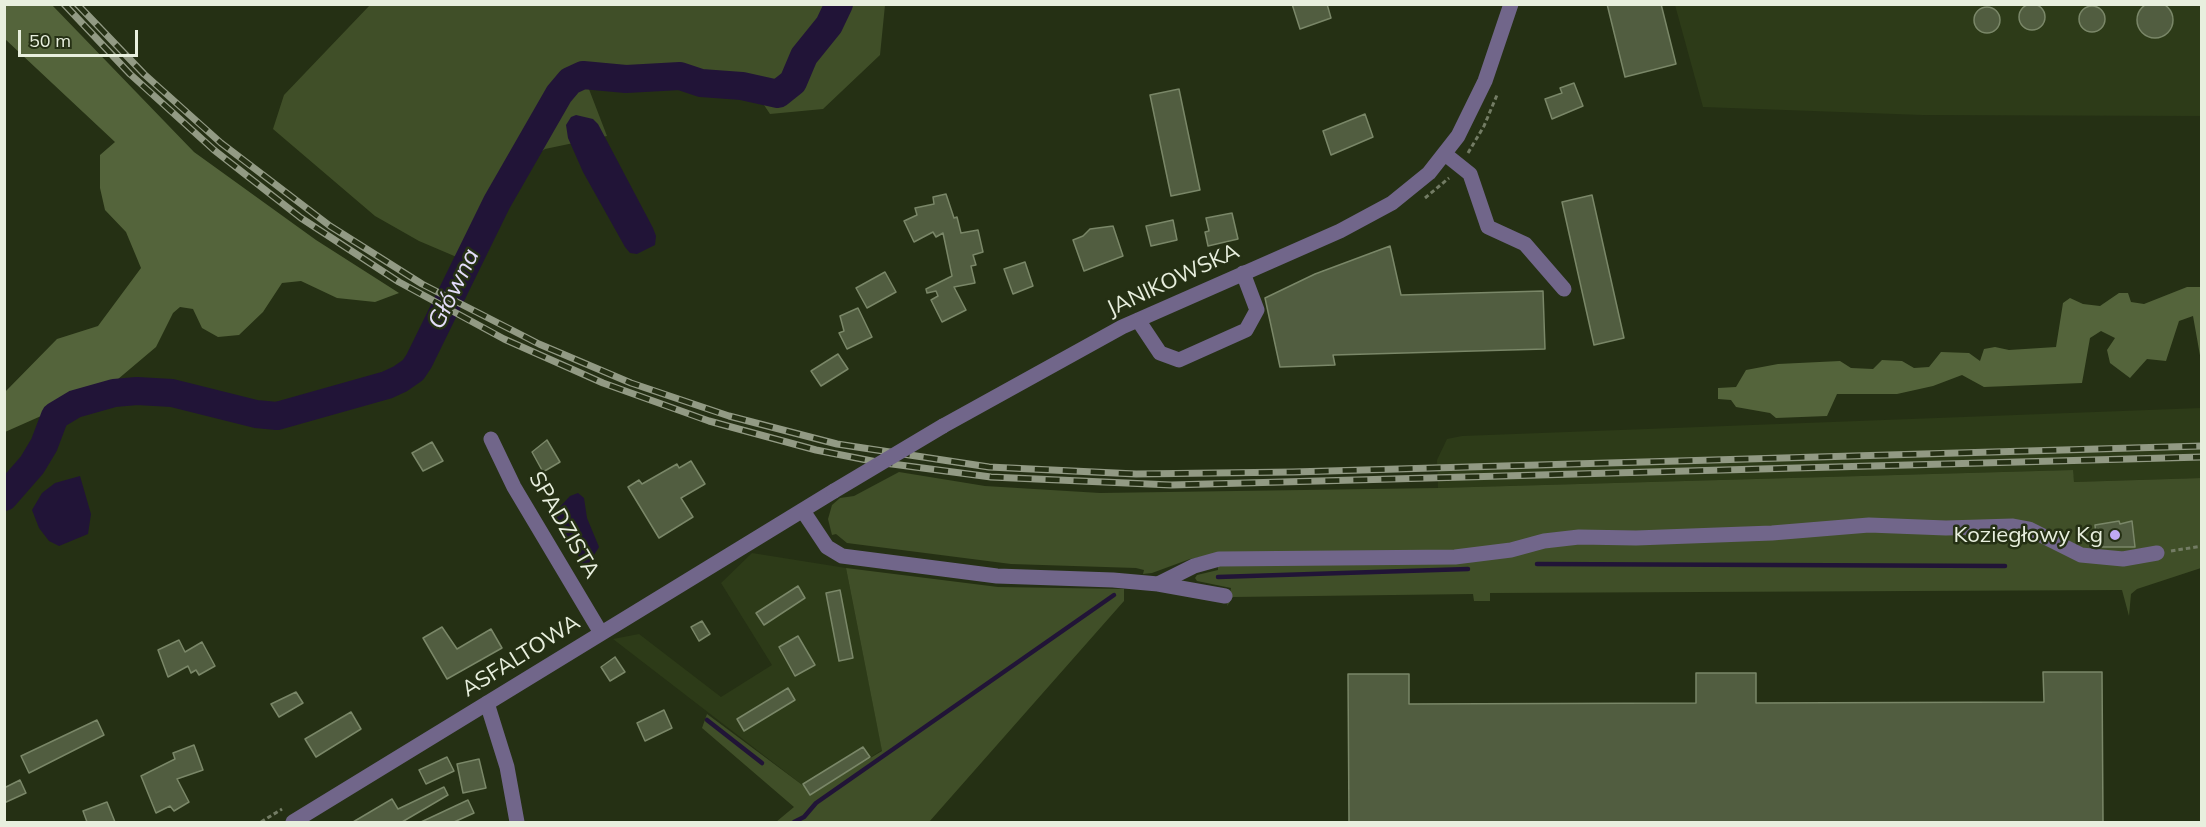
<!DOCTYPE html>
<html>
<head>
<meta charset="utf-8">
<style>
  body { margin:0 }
  #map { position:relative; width:2206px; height:827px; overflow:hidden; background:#253014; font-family:Mulish,sans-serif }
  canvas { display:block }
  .frame { position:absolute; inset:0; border:6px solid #e8efde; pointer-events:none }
  .scale { position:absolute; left:18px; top:30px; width:120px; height:27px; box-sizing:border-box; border:3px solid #e8efde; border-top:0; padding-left:8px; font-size:18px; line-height:21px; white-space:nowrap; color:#e8efde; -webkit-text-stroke:4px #253014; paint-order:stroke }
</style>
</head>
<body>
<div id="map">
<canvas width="2206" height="827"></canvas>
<div class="frame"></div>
<div class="scale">50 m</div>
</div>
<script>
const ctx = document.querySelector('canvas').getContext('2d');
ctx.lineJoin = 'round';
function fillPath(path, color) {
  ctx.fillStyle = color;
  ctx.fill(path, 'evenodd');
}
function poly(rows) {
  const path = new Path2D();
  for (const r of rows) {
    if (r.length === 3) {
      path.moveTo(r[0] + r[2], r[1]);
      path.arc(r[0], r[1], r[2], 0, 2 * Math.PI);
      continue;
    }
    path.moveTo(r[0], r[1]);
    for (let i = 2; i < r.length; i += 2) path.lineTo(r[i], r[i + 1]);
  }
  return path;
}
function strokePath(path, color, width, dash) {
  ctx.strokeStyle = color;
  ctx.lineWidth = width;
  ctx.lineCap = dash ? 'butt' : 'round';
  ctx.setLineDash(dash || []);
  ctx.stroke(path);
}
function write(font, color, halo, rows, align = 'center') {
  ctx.font = font + ' Mulish,sans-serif';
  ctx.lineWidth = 5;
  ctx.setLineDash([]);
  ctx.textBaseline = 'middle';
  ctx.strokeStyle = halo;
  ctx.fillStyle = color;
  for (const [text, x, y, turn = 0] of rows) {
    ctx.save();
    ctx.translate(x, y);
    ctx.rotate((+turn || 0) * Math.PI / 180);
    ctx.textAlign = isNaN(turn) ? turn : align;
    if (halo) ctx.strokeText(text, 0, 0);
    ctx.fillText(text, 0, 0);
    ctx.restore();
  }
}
const built = poly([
  [1675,5,2201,5,2201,116,1922,115,1703,107],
  [2201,408,2201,478,2074,482,2072,470,1438,488,1437,460,1447,439,1462,436],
  [752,553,846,568,882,750,810,795,805,787,613,639,639,634,721,697,772,665,721,583]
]);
const green = poly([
  [370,5,885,5,880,55,823,109,770,114,758,96,677,81,587,84,607,136,545,149,510,173,466,261,419,241,375,216,273,129,284,95],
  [2073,470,2074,482,2202,478,2201,568,2137,589,2131,594,2129,616,2122,590,1490,593,1490,601,1474,601,1473,594,1233,597,1227,606,1231,588,1197,581,1195,578,1197,575,1218,570,1218,554,1190,559,1152,573,1143,574,1144,570,1136,568,1011,564,847,543,836,534,832,535,828,519,832,505,840,498,854,496,899,472,985,486,1100,493,1438,488],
  [846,568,998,587,1124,589,1124,601,929,822,776,822,794,807,702,728,707,714,805,787,810,794,882,751]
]);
const forest = poly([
  [5,4,52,5,194,152,316,240,399,293,375,302,337,298,301,281,282,283,263,312,239,335,218,337,202,328,193,309,180,307,173,313,156,347,111,385,5,432,5,392,57,339,98,326,141,268,126,232,105,210,100,188,100,155,115,142,5,39],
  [2187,287,2201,287,2201,361,2193,316,2179,321,2166,361,2147,359,2130,378,2110,363,2107,350,2115,338,2101,331,2090,338,2082,383,1984,387,1962,375,1933,386,1897,394,1837,394,1827,416,1776,418,1770,413,1736,407,1731,400,1718,399,1718,388,1736,387,1746,370,1778,364,1840,361,1851,368,1873,369,1882,360,1902,361,1914,368,1929,367,1941,352,1969,353,1980,361,1984,349,1995,347,2009,350,2056,347,2063,303,2070,298,2083,304,2100,306,2119,293,2128,293,2131,302,2144,304]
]);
const water = poly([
  [576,115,593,119,598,124,653,228,656,236,655,245,637,254,630,253,625,247,583,172,568,138,566,125,571,117],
  [80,476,91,514,88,534,59,546,49,541,39,528,32,510,42,493,55,483],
  [578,493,584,498,587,518,599,547,588,565,582,563,575,549,563,536,555,518,557,510,570,496]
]);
const stream = poly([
  [1537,564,2005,566],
  [1218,577,1468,569],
  [707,720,762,763],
  [794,822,804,817,816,803,1114,595]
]);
const river = poly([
  [4,497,32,465,44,445,55,416,75,404,114,393,137,391,172,393,256,414,277,416,387,385,400,379,413,370,419,361,497,202,559,94,570,81,583,75,626,79,680,76,701,83,742,86,778,94,793,82,804,56,829,25,839,4]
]);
const building = poly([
  [2155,20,18],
  [2032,17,13],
  [1292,4,1327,4,1331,18,1300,29,1292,4],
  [1607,4,1661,4,1676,64,1625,77,1607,4],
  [2092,19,13],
  [1987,20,13],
  [1574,83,1583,106,1552,119,1545,99,1562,93,1560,88,1574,83],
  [1179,89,1200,190,1171,196,1150,95,1179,89],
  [1365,114,1373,137,1331,155,1323,131,1365,114],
  [946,194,954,218,957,217,961,233,978,230,983,252,973,255,976,265,971,266,975,283,954,287,966,310,942,322,931,300,938,296,936,291,927,293,926,289,952,276,943,233,936,237,933,232,914,242,904,221,917,215,915,208,934,204,933,197,946,194],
  [1592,195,1624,338,1594,345,1562,202,1592,195],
  [1232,213,1238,239,1208,246,1205,232,1209,231,1206,218,1232,213],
  [1173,220,1177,240,1151,246,1146,226,1173,220],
  [1113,226,1123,256,1084,271,1073,240,1083,236,1090,229,1113,226],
  [1390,246,1401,295,1543,291,1545,349,1333,355,1335,365,1280,367,1265,298,1315,274,1390,246],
  [1025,262,1033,286,1013,294,1004,269,1025,262],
  [885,272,896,292,867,308,856,288,885,272],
  [858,308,872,337,847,349,839,333,844,331,840,316,858,308],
  [838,354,848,369,821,386,811,371,838,354],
  [547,440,560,462,543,472,532,452,547,440],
  [432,442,443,461,423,471,412,453,432,442],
  [691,461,705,484,681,498,693,517,659,538,628,487,639,480,642,484,677,464,679,468,691,461],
  [2119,521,2120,524,2132,521,2135,547,2097,547,2095,525,2119,521],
  [798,586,805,598,764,625,756,613,798,586],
  [840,590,853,658,839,661,826,593,840,590],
  [702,621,710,634,699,641,691,627,702,621],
  [442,627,457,649,491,629,502,648,447,679,423,638,442,627],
  [798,636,815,665,795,676,779,647,798,636],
  [179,640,185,652,202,642,215,666,199,675,196,670,191,673,188,666,168,677,158,650,179,640],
  [615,657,625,672,610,681,601,667,615,657],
  [2043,672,2102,672,2103,822,1349,822,1348,674,1409,674,1409,704,1696,703,1696,673,1756,673,1756,703,2044,702,2043,672],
  [788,688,795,700,744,731,737,719,788,688],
  [296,692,303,703,279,717,271,704,296,692],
  [664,710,672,728,645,741,637,723,664,710],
  [351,712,361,729,316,757,305,739,351,712],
  [97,720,104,735,29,773,21,756,97,720],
  [194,745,203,770,177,779,189,802,174,811,170,806,156,813,141,776,175,759,173,753,194,745],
  [863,747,870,757,810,795,803,784,863,747],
  [447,757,454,771,426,784,419,770,447,757],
  [479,759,486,788,463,793,457,764,479,759],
  [20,780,26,793,4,803,4,788,20,780],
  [444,787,448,795,402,822,353,822,392,799,398,809,444,787],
  [468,800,474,813,454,822,421,822,468,800],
  [107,802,115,822,87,822,83,811,107,802]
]);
const path = poly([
  [1468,153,1484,126,1497,95],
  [1425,198,1449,178],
  [2171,551,2202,546],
  [261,822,282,809]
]);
const minor = poly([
  [1445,154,1470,174,1488,227,1525,244,1564,289],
  [1138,320,1160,353,1179,360,1246,330,1257,310,1243,273],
  [943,426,1122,327,1340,231,1392,203,1429,173,1458,136,1485,81,1511,4],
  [491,439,514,487,601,633],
  [803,511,827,547,842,556,997,576,1113,580,1158,584,1194,566,1219,559,1455,557,1511,550,1544,541,1579,537,1636,538,1772,533,1869,525,1946,528,2013,526,2029,529,2081,555,2123,559,2157,553],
  [1158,584,1225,596],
  [487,703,507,767,517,822],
  [293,822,834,491]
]);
const rail = poly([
  [64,4,130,74,214,150,301,218,399,282,504,339,603,383,709,421,816,450,877,462,991,477,1171,485,2202,457],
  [77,4,144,74,221,143,330,226,422,284,539,344,631,383,729,416,837,444,989,467,1136,474,1293,472,2202,446]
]);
const minorBridge = poly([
  [834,491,943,426]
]);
const markers = [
  [2115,535,6,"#bfa9f4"]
];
const streetNames = [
  ["JANIKOWSKA",1173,280,-25],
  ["SPADZISTA",564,525,60],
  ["ASFALTOWA",521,656,-32]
];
const poiNames = [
  ["Koziegłowy Kg",2103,535]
];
const waterNames = [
  ["Główna",454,289,-64]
];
fillPath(built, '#2d3b18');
fillPath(green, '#404f28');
fillPath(forest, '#54643b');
fillPath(water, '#211437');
strokePath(stream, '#211437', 4.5);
strokePath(river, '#211437', 28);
fillPath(building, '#515d40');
strokePath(building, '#7a8768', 1.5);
strokePath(path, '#737c64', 3, [4.5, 3]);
strokePath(minor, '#71668a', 15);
strokePath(rail, '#929a84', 7);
strokePath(rail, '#253014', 4.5, [14]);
strokePath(minorBridge, '#71668a', 15);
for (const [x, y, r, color] of markers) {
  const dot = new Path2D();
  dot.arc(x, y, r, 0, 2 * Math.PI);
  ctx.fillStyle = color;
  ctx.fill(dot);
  strokePath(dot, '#253014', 2);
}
write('22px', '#e8efde', '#253014', streetNames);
write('22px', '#e8efde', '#253014', poiNames, 'right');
write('italic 24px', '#e4ddf9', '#253014', waterNames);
</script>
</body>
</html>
